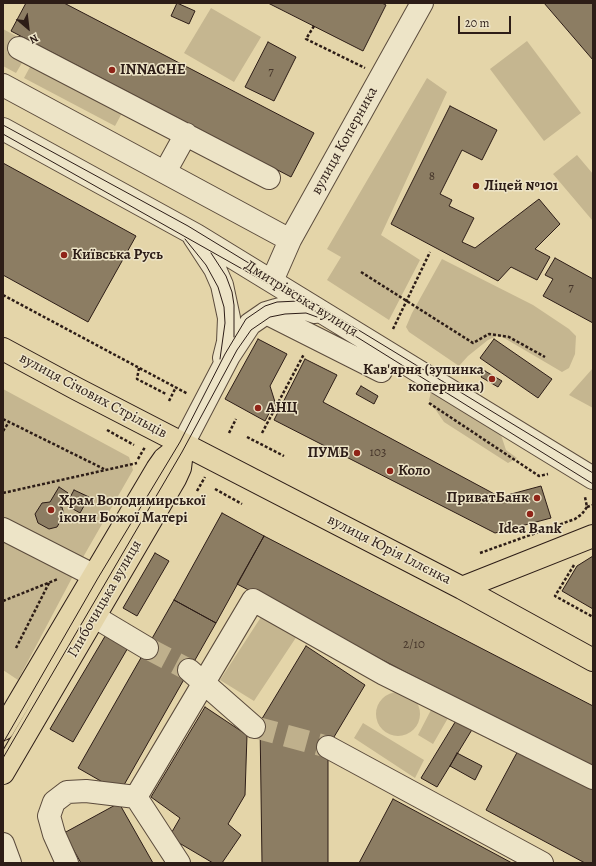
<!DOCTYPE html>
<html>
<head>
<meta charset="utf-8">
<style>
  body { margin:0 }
  #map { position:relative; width:596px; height:866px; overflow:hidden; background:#e4d5a9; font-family:Alegreya,serif }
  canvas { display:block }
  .frame { position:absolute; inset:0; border:4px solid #2d1d17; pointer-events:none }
  .north { position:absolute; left:8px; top:8px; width:40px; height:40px; -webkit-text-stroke:3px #ede4c7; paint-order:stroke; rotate:152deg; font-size:11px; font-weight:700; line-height:16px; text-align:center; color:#2d1d17 }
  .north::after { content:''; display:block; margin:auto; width:14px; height:18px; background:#2d1d17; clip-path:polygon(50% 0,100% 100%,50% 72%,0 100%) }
  .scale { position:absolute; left:458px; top:16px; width:53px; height:18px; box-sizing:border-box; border:2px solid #2d1d17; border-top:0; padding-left:5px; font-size:12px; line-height:14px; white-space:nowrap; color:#2d1d17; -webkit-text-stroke:3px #ede4c7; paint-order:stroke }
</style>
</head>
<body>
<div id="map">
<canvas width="596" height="866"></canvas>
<div class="frame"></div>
<div class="north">N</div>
<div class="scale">20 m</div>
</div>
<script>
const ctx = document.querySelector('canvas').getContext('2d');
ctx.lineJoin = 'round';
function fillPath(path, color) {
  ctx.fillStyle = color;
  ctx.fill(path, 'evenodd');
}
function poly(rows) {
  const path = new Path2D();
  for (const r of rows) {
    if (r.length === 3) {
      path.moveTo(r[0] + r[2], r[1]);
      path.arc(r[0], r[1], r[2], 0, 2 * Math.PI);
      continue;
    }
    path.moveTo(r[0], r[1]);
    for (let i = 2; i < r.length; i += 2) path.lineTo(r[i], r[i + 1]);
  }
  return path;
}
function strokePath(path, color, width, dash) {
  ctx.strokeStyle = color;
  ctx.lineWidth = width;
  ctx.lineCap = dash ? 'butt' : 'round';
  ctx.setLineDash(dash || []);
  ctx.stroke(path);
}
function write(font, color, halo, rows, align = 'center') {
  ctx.font = font + ' Alegreya,serif';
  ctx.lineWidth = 3;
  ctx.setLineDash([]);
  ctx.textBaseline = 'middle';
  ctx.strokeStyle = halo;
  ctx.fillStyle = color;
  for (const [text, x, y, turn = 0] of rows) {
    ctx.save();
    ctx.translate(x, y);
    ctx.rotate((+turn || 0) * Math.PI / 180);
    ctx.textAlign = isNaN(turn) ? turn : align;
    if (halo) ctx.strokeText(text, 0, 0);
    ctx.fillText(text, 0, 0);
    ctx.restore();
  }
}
const green = poly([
  [211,8,261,37,234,82,184,53],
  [3,29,16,36,7,52,23,61,16,73,3,66],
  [527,41,581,113,544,141,490,69],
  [31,65,122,113,115,126,24,78],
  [427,78,447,92,381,235,420,260,389,320,327,280,341,257,327,249],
  [577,155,593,174,592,220,553,174],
  [442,259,533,305,569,329,576,336,575,354,569,368,562,372,499,335,488,340,468,356,459,366,409,332,406,327,412,313],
  [593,368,593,408,569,395],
  [3,389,129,457,133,470,82,559,18,680,3,670],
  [431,392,440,396,501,435,506,450,517,458,508,463,444,422,429,400],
  [263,614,297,636,254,701,220,680],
  [398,714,22],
  [432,708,448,718,433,744,418,735],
  [363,723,424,760,415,778,354,738]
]);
const building = poly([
  [26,3,64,3,314,133,291,177,11,31,26,3],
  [177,3,195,11,189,24,171,16,177,3],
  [268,3,382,3,386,5,363,51,268,3],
  [544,3,593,3,593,60,544,3],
  [268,42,296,57,274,101,245,87,268,42],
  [450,106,497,130,482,160,462,150,440,194,452,200,449,206,474,218,462,242,475,248,539,199,560,224,535,249,550,257,537,280,511,267,498,281,391,224,450,106],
  [3,163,136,236,88,322,3,275,3,163],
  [555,258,593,279,593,323,543,296,553,279,545,275,555,258],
  [258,339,287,354,270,386,275,402,265,421,225,399,258,339],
  [494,339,552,379,538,398,480,358,494,339],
  [305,359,337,375,323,402,500,497,541,486,551,518,495,533,274,420,305,359],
  [485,371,502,381,498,387,481,377,485,371],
  [361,386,378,396,374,404,356,394,361,386],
  [59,487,68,493,60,507,62,507,64,515,57,527,49,529,38,523,35,514,42,503,50,502,59,487],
  [74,490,89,497,80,513,66,505,74,490],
  [222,513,264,536,216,623,174,600,222,513],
  [264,536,593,706,593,770,237,584,264,536],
  [155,553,169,561,137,616,123,608,155,553],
  [593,556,593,609,562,591,577,566,593,556],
  [174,600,216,623,120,792,78,768,174,600],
  [107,633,129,646,73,742,50,729,107,633],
  [306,646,365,685,328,747,328,863,262,863,260,722,306,646],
  [205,707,247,735,245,795,228,824,241,835,222,863,213,863,169,837,180,818,151,797,205,707],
  [457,719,473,728,437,787,421,778,457,719],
  [520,747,593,786,593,863,585,863,486,810,520,747],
  [457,753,482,766,475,780,450,766,457,753],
  [393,799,512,863,359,863,393,799],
  [119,803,153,863,81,863,64,833,119,803]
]);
const minorTunnel = poly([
  [147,648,189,670],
  [254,727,328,747]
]);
const path = poly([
  [314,26,306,39,365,68],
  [361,272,473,343,489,334,509,337,545,357],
  [3,295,188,394],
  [393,329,430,252],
  [139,368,137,379,166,394],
  [169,401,176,387],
  [429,403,539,476,548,474],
  [3,419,104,469],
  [107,430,134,445],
  [3,431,9,422],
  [229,433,236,419],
  [262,433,304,354],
  [247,437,284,456],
  [138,459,145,447],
  [215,489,242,504],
  [197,491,205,477],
  [3,493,137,463],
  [587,507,593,505],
  [480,553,575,519,582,514,587,507,585,497],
  [574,565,555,596,593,617],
  [3,601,58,579],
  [16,648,49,583]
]);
const minor = poly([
  [19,48,269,178],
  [3,85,290,240],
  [3,129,196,235,593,478],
  [165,172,186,134],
  [194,237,215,269,222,285,229,318,228,342,224,358],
  [272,281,290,240,422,3],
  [266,313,381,371],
  [183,444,229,356,250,324,266,313,276,310,287,307,303,308,315,312],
  [3,529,93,575],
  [95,617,147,648],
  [189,670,254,727],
  [328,747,542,863],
  [136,797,253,600,384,674,593,778],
  [3,844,10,863],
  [67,863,54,834,49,816,54,802,67,792,86,791,136,797,179,863]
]);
const major = poly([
  [3,349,77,389,462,588,593,660],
  [462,588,593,536],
  [3,729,157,469,164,459,183,444],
  [3,773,175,479,180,468,183,444]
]);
const tram = poly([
  [3,125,188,226,593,473],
  [3,134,299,301,593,484],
  [185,239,206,265,218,287,224,307,225,323,220,359],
  [211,253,226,276,232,292,234,305,234,337],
  [3,743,98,578,180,442,225,354,246,319,265,306,277,302,299,301],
  [3,758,182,452,237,350,251,330,270,317,285,314,306,313,317,317]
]);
const markers = [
  [112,70,4,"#8f2418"],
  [476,186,4,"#8f2418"],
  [64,255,4,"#8f2418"],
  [492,379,4,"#8f2418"],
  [258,408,4,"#8f2418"],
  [357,453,4,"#8f2418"],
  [390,471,4,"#8f2418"],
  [537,498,4,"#8f2418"],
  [51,510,4,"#8f2418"],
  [530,514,4,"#8f2418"]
];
const numberNames = [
  ["7",271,72],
  ["8",432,177],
  ["7",571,288],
  ["103",378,453],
  ["2/10",414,645]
];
const poiNames = [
  ["INNACHE",120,70],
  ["Ліцей №101",484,186],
  ["Київська Русь",72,255],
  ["Кав'ярня (зупинка",484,370,"right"],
  ["коперника)",484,387,"right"],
  ["АНЦ",266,408],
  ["ПУМБ",349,453,"right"],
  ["Коло",398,471],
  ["ПриватБанк",529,498,"right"],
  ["Храм Володимирської",59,501],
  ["ікони Божої Матері",59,518],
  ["Idea Bank",530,529,"center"]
];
const streetNames = [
  ["вулиця Коперника",345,141,-61],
  ["Дмитрівська вулиця",301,299,32],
  ["вулиця Січових Стрільців",93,396,28],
  ["вулиця Юрія Іллєнка",389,550,27],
  ["Глибочицька вулиця",105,599,-60]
];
fillPath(green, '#c5b690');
fillPath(building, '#8c7d63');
strokePath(building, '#2d1d17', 1);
strokePath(minorTunnel, '#bfb08c', 22, [22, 11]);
strokePath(minor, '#5b4b3c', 24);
strokePath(major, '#2d1d17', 24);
strokePath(path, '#2d1d17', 2.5, [3, 2]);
strokePath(minor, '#ede4c7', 22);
strokePath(major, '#e4d5a9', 22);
strokePath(tram, '#2d1d17', 1);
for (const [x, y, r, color] of markers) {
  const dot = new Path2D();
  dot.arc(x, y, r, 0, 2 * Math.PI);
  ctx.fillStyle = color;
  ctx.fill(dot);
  strokePath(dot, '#ede4c7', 1.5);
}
write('13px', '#45352a', null, numberNames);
write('bold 15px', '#2d1d17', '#ede4c7', poiNames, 'left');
write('15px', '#2d1d17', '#ede4c7', streetNames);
</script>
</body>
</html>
